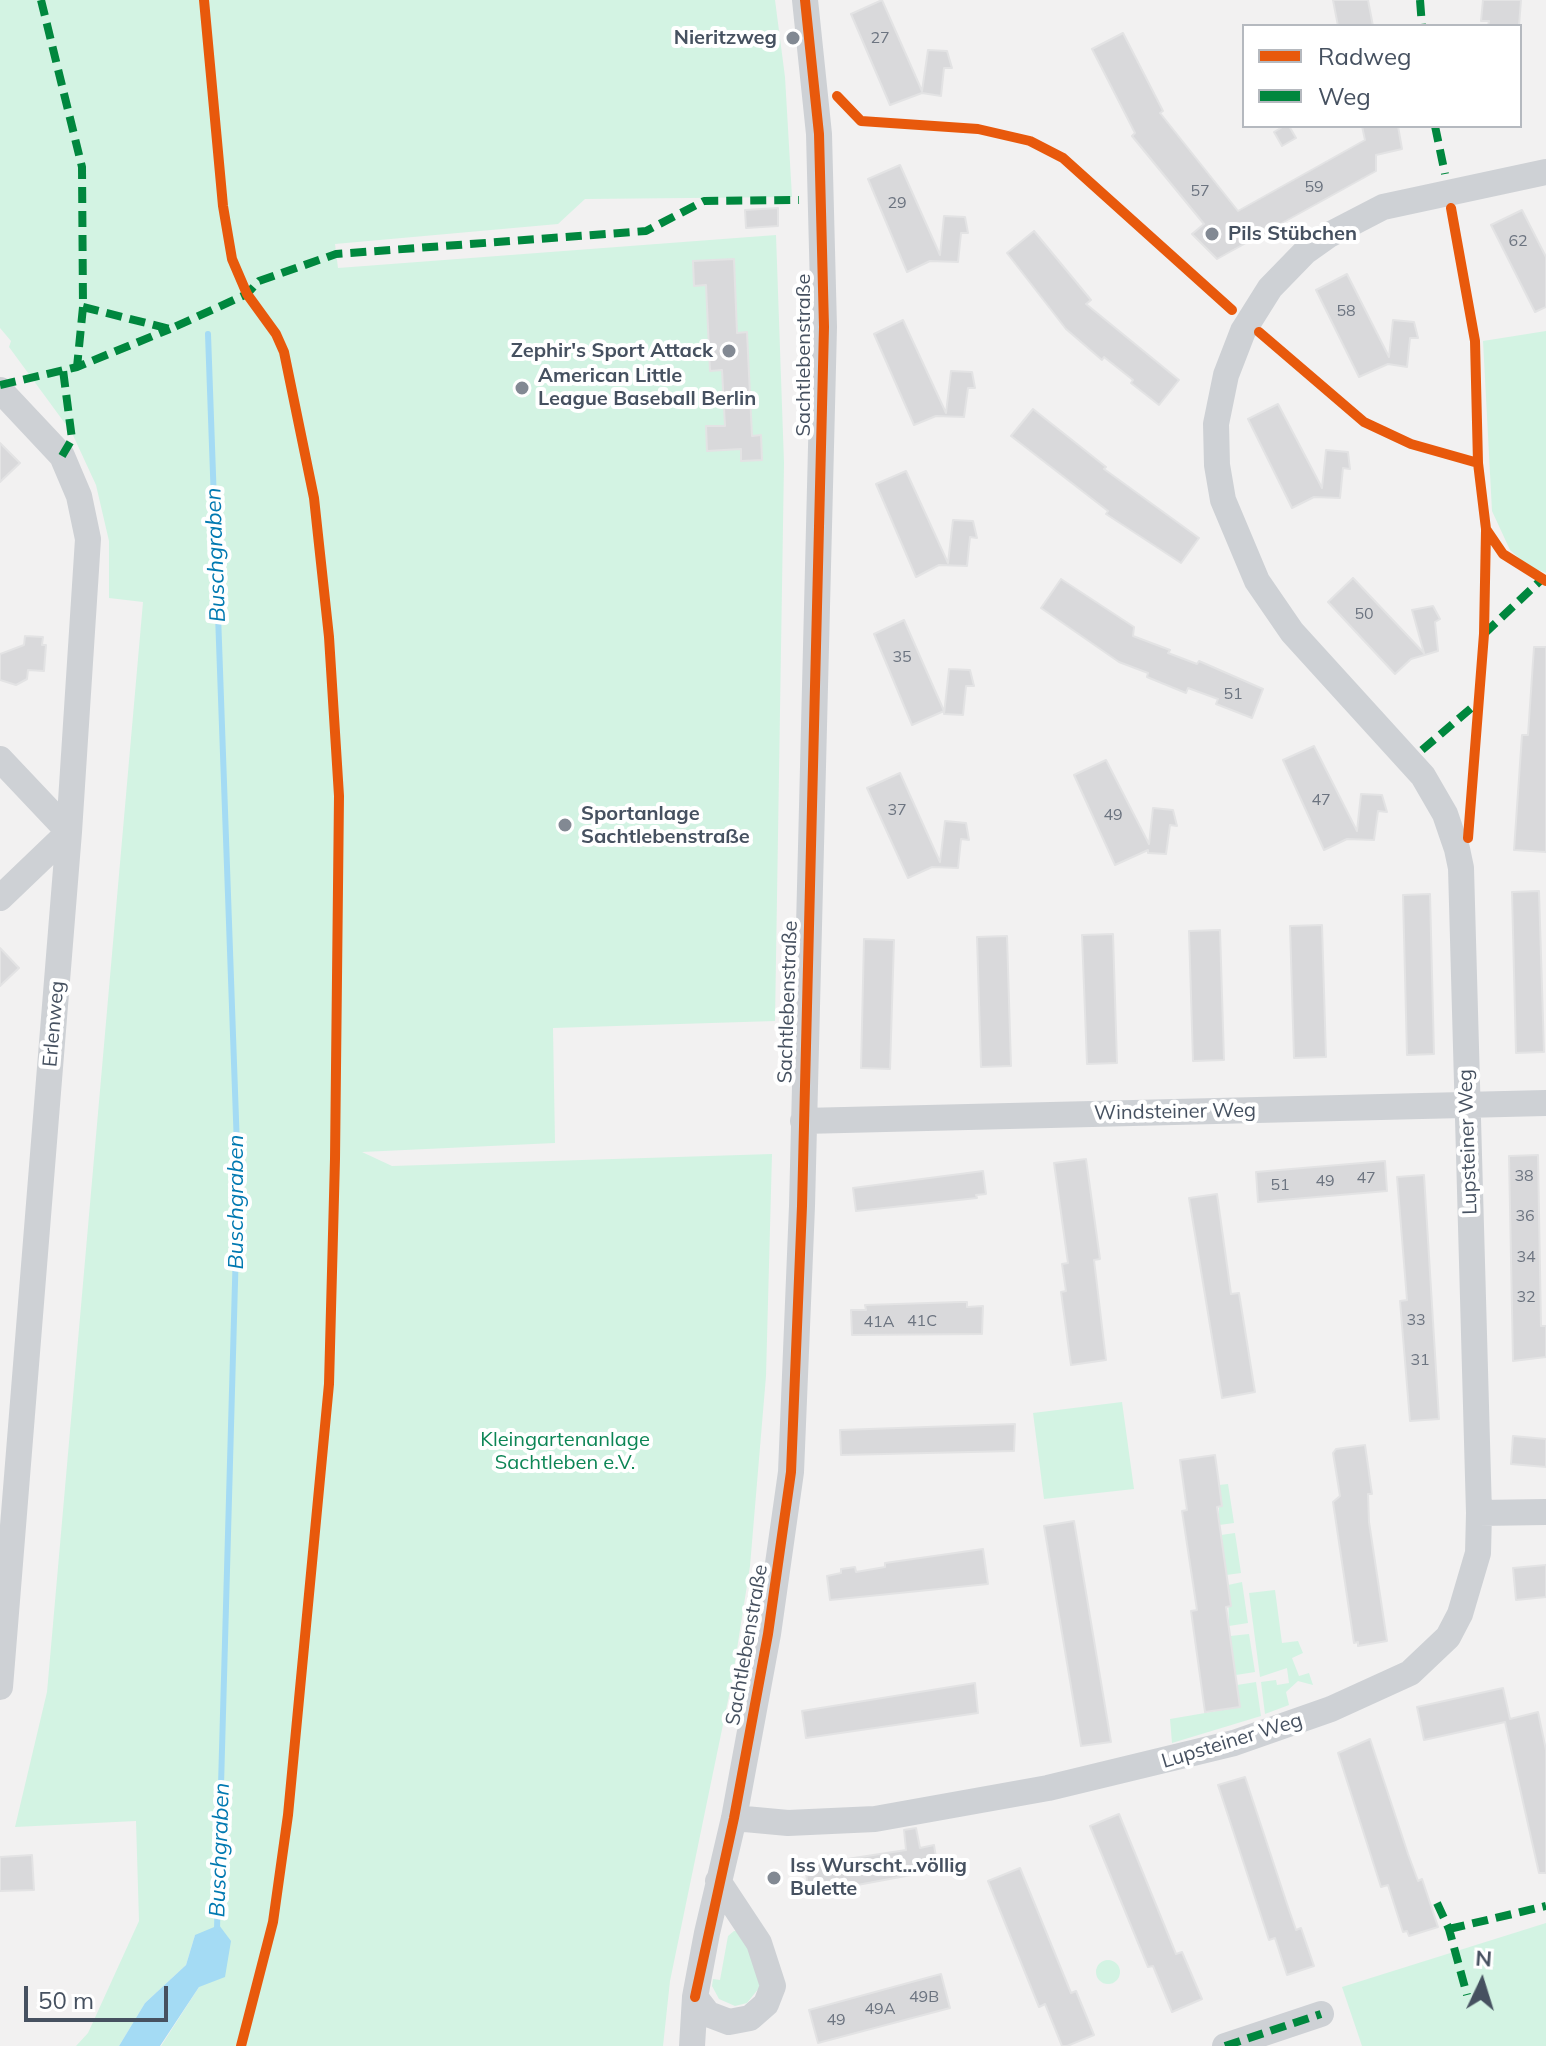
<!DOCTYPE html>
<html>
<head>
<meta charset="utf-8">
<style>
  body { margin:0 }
  #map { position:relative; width:1546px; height:2046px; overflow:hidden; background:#f2f1f1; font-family:Mulish,sans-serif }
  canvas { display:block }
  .legend { position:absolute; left:1242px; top:24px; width:280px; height:104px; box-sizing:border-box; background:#fff; border:2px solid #b5b9bf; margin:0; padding:10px 14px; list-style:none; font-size:24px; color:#465160 }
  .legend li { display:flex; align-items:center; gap:16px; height:40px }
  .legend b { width:40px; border:2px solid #b5b9bf }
  .north { position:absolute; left:1442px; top:1942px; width:80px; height:80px; -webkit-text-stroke:6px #fff; paint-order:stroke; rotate:4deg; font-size:22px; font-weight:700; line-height:32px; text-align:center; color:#465160 }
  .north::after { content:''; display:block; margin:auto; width:28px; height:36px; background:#465160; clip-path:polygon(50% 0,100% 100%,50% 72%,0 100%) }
  .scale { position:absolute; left:24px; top:1986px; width:144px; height:36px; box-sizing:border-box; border:4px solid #465160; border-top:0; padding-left:10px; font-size:24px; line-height:28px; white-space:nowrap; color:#465160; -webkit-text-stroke:6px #fff; paint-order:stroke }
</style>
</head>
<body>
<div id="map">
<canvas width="1546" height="2046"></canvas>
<ul class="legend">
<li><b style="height:10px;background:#e8590c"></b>Radweg</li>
<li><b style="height:10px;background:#00873e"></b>Weg</li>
</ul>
<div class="north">N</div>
<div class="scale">50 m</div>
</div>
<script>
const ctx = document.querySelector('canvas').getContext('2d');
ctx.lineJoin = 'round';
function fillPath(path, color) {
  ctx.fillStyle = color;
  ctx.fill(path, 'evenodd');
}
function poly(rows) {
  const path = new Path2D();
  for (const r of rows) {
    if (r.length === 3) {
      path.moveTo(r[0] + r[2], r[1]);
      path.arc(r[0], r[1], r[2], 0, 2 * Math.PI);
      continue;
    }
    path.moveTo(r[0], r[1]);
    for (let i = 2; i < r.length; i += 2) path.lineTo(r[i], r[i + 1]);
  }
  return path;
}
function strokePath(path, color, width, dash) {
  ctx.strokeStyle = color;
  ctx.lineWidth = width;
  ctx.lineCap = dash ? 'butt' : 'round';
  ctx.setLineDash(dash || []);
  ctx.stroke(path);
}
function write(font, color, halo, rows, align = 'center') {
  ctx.font = font + ' Mulish,sans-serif';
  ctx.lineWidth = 8;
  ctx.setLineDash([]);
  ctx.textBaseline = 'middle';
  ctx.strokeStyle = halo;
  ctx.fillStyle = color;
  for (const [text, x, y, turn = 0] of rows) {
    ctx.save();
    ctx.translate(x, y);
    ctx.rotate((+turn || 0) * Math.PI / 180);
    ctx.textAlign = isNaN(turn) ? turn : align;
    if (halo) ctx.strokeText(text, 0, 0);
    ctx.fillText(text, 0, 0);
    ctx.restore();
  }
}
const green = poly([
  [0,0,775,0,785,77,792,197,585,199,558,224,335,244,338,268,776,235,784,463,775,1021,553,1028,555,1143,362,1152,392,1166,772,1154,766,1376,750,1566,732,1681,670,1981,663,2046,161,2046,199,1987,195,1935,186,1965,145,2003,119,2046,76,2046,88,2033,139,1921,136,1821,15,1827,47,1692,143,602,109,598,109,541,96,485,72,433,9,347,11,341,0,328],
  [1546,331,1546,573,1528,566,1510,550,1492,511,1483,341],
  [1122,1402,1134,1489,1044,1499,1033,1413],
  [1228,1484,1234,1523,1219,1525,1219,1485],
  [1235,1533,1241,1573,1226,1575,1221,1535],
  [1242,1582,1248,1623,1229,1626,1228,1585],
  [1275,1590,1282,1643,1298,1641,1303,1653,1292,1658,1299,1676,1309,1673,1313,1685,1298,1681,1286,1692,1289,1705,1265,1714,1261,1682,1276,1680,1277,1685,1289,1683,1287,1668,1260,1677,1249,1593],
  [1249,1634,1255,1672,1236,1675,1230,1636],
  [1256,1682,1261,1716,1172,1743,1170,1719,1240,1707,1237,1685],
  [1546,1923,1546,2046,1362,2046,1342,1987],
  [734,1931,740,1931,761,1965,759,1988,747,2003,735,2006,719,1999,712,1986,713,1979,720,1980,728,1936],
  [1108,1972,12]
]);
const water = poly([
  [219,1925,231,1941,225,1977,199,1987,160,2046,119,2046,145,2003,186,1965,195,1935]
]);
const stream = poly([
  [208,334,238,1175,217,1929]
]);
const building = poly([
  [882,0,922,91,928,50,947,51,952,68,944,68,941,96,922,93,890,105,851,14,882,0],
  [1333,0,1368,0,1373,26,1338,26,1333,0],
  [1483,0,1521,0,1519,26,1488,26,1489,21,1481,21,1483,0],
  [1123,33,1163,111,1160,113,1238,211,1365,140,1362,126,1398,126,1402,149,1376,155,1376,171,1217,259,1192,234,1204,224,1132,136,1135,133,1092,49,1123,33],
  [1284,126,1289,126,1296,138,1282,146,1274,132,1284,126],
  [900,165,940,255,944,216,965,217,968,233,961,233,958,262,930,261,907,272,868,179,900,165],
  [778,208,778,226,746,228,745,210,778,208],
  [1522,210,1546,257,1546,307,1535,312,1491,225,1522,210],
  [1034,231,1091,300,1086,304,1179,380,1159,405,1131,383,1133,380,1104,357,1102,360,1066,329,1007,253,1034,231],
  [734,259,737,333,747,332,752,436,761,435,762,460,741,461,741,449,707,451,706,426,725,426,722,370,710,371,706,285,694,286,693,261,734,259],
  [1347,274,1389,357,1393,320,1414,322,1418,338,1410,338,1407,367,1388,364,1359,377,1316,290,1347,274],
  [903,320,946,413,951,371,972,372,975,388,968,388,964,417,936,416,914,425,874,334,903,320],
  [1278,404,1322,488,1326,450,1348,452,1350,469,1343,468,1340,498,1314,497,1292,508,1248,419,1278,404],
  [1033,409,1106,467,1104,469,1199,538,1181,563,1106,514,1108,511,1011,436,1033,409],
  [0,443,20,463,0,482,0,443],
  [906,471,948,563,953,520,973,521,977,538,970,537,967,566,939,565,916,577,876,484,906,471],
  [1353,578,1424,653,1412,610,1433,606,1440,619,1435,622,1438,651,1411,659,1395,674,1328,602,1353,578],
  [1061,579,1134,627,1133,636,1170,650,1168,653,1197,664,1199,661,1263,689,1252,718,1216,704,1218,699,1188,688,1186,693,1147,677,1148,673,1119,662,1041,608,1061,579],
  [904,620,944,711,912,725,874,634,904,620],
  [25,636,43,637,42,645,46,645,44,671,28,670,27,679,16,685,0,680,0,654,24,645,25,636],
  [1534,647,1546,647,1546,852,1514,850,1522,735,1528,735,1534,647],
  [949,669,970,670,974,686,966,686,963,715,944,714,949,669],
  [1314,746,1357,831,1361,794,1382,795,1387,812,1378,811,1374,840,1347,839,1324,850,1283,760,1314,746],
  [1106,760,1149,844,1153,808,1173,810,1177,826,1170,825,1166,854,1148,853,1148,850,1115,865,1074,775,1106,760],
  [900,773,940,862,945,821,966,823,969,840,961,839,958,868,932,867,908,878,867,788,900,773],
  [1539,891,1544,1052,1516,1053,1512,892,1539,891],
  [1430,894,1434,1054,1407,1055,1403,895,1430,894],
  [1322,925,1326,1057,1294,1058,1290,926,1322,925],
  [1220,930,1224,1060,1193,1061,1189,931,1220,930],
  [1113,934,1117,1063,1087,1064,1082,935,1113,934],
  [1007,936,1011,1066,981,1067,977,937,1007,936],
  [864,939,894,940,890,1069,861,1068,864,939],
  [0,948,19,968,0,986,0,948],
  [1538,1155,1541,1326,1546,1326,1546,1357,1513,1361,1509,1156,1538,1155],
  [1086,1159,1100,1259,1094,1260,1106,1360,1071,1365,1061,1292,1066,1291,1062,1264,1068,1263,1054,1163,1086,1159],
  [1385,1161,1387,1191,1258,1202,1256,1172,1385,1161],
  [983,1171,986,1194,976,1195,977,1198,856,1211,853,1188,983,1171],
  [1424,1175,1439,1419,1410,1421,1400,1301,1407,1300,1397,1177,1424,1175],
  [1217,1194,1231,1294,1239,1293,1255,1392,1222,1398,1189,1198,1217,1194],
  [960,1302,967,1302,967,1307,983,1306,982,1334,852,1335,851,1310,866,1310,865,1305,960,1302],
  [1015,1424,1014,1451,841,1455,840,1430,1015,1424],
  [1513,1436,1546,1439,1546,1467,1511,1464,1513,1436],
  [1365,1445,1372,1494,1368,1494,1369,1522,1387,1641,1358,1646,1358,1642,1354,1643,1333,1502,1340,1496,1333,1453,1336,1449,1365,1445],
  [1215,1455,1222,1506,1217,1507,1231,1606,1226,1607,1240,1707,1205,1712,1191,1611,1197,1610,1182,1511,1187,1510,1180,1460,1215,1455],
  [1074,1521,1111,1742,1081,1746,1044,1526,1074,1521],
  [983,1549,988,1584,830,1600,827,1576,841,1573,841,1569,855,1567,856,1572,885,1567,885,1563,983,1549],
  [1546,1565,1546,1597,1516,1600,1513,1568,1546,1565],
  [975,1683,978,1713,806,1738,802,1711,975,1683],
  [1503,1688,1510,1719,1538,1712,1546,1750,1546,1873,1539,1873,1505,1722,1424,1740,1417,1707,1503,1688],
  [1370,1739,1408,1854,1418,1881,1422,1879,1438,1927,1409,1936,1407,1931,1403,1932,1388,1885,1381,1887,1338,1753,1370,1739],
  [1245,1777,1288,1907,1296,1930,1301,1928,1314,1966,1287,1975,1275,1938,1269,1940,1218,1785,1245,1777],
  [1119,1814,1176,1954,1182,1952,1202,1999,1172,2012,1153,1966,1148,1967,1090,1826,1119,1814],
  [916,1828,920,1848,934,1845,938,1870,809,1894,805,1866,819,1864,819,1860,833,1857,834,1861,906,1850,904,1830,916,1828],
  [32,1855,34,1890,0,1891,0,1857,32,1855],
  [1020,1868,1071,1993,1076,1991,1094,2035,1067,2046,1062,2046,1045,2004,1039,2007,988,1881,1020,1868],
  [941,1974,950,2008,818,2043,809,2010,941,1974]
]);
const minor = poly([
  [0,390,62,456,79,496,88,539,69,832,0,1687],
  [0,759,69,832,0,898],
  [803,1121,1546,1103],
  [1479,1513,1546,1512],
  [734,1818,788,1823,875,1819,1048,1788,1234,1743,1331,1709,1410,1673,1448,1637,1460,1614,1478,1553,1479,1513,1461,868,1457,849,1445,814,1423,776,1292,632,1257,581,1223,500,1217,465,1216,424,1226,375,1243,331,1270,288,1305,252,1329,235,1383,207,1546,172],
  [695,1997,708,2014,729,2022,750,2018,766,2004,773,1986,759,1943,718,1881],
  [692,2046,695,1997,707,1933,734,1818,768,1634,791,1472,802,1206,824,327,819,134,805,0],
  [1225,2046,1321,2014]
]);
const quiet = poly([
  [41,0,82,167,83,307,77,367],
  [1420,0,1422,26],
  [1435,126,1445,174],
  [83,307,170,329,247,294,259,281,336,254,646,231,704,201,799,200],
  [0,385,77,367,170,329],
  [62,456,72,439,63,370],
  [1484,634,1541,580],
  [1422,750,1476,704],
  [1437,1903,1449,1929,1467,1995],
  [1449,1929,1546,1906],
  [1225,2046,1321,2014]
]);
const cycleway = poly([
  [204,0,223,206,232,259,247,294,276,334,284,352,314,498,329,637,339,796,335,1159,329,1384,288,1815,273,1922,241,2046],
  [837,96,861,121,978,129,1030,141,1063,158,1232,310],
  [1451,208,1475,341,1478,463],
  [1259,332,1364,422,1411,444,1478,463,1486,529,1503,554,1546,581],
  [1468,838,1484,634,1486,530],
  [695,1997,734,1818,768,1634,791,1472,802,1206,824,327,819,134,805,0]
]);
const markers = [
  [793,38,8,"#828993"],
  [1212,234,8,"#828993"],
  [729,351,8,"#828993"],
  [522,388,8,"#828993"],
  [565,825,8,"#828993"],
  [774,1878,8,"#828993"]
];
const numberNames = [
  ["27",880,38],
  ["59",1314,187],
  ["57",1200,191],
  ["29",897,203],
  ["62",1518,241],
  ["58",1346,311],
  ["50",1364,614],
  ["35",902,657],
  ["51",1233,694],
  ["47",1321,800],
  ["37",897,810],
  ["49",1113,815],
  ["38",1524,1176],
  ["47",1366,1178],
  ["49",1325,1181],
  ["51",1280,1185],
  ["36",1525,1216],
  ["34",1526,1257],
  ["32",1526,1297],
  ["33",1416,1320],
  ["41C",922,1321],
  ["41A",879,1322],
  ["31",1420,1360],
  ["49B",924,1997],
  ["49A",880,2009],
  ["49",836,2020]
];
const poiNames = [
  ["Nieritzweg",777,38,"right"],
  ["Pils Stübchen",1228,234],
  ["Zephir's Sport Attack",713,351,"right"],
  ["American Little",538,376],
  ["League Baseball Berlin",538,399],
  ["Sportanlage",581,814],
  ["Sachtlebenstraße",581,837],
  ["Iss Wurscht...völlig",790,1866],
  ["Bulette",790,1889]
];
const streetNames = [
  ["Sachtlebenstraße",804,355,-90],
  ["Sachtlebenstraße",788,1002,-88],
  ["Erlenweg",54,1024,-85],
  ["Windsteiner Weg",1175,1112,-1],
  ["Lupsteiner Weg",1468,1142,-92],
  ["Sachtlebenstraße",747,1645,-80],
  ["Lupsteiner Weg",1232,1741,-17]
];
const parkNames = [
  ["Kleingartenanlage",565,1440],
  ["Sachtleben e.V.",565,1463]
];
const waterNames = [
  ["Buschgraben",216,555,-92],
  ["Buschgraben",236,1202,-90],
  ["Buschgraben",220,1850,-88]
];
fillPath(green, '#d3f3e3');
fillPath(water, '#a4dbf4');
strokePath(stream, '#a4dbf4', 6);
fillPath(building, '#d9d9db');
strokePath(building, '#e3e3e4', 2);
strokePath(minor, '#ced1d5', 26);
strokePath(quiet, '#00873e', 8, [16, 8]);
strokePath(cycleway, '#e8590c', 10);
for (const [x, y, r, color] of markers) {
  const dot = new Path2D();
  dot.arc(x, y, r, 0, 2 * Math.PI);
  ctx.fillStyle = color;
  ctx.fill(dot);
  strokePath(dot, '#fff', 3);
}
write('16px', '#6c7480', null, numberNames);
write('bold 20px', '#465160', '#fff', poiNames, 'left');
write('20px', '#465160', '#fff', streetNames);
write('20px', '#0c8555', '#fff', parkNames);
write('italic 22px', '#0179b1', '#fff', waterNames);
</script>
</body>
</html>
